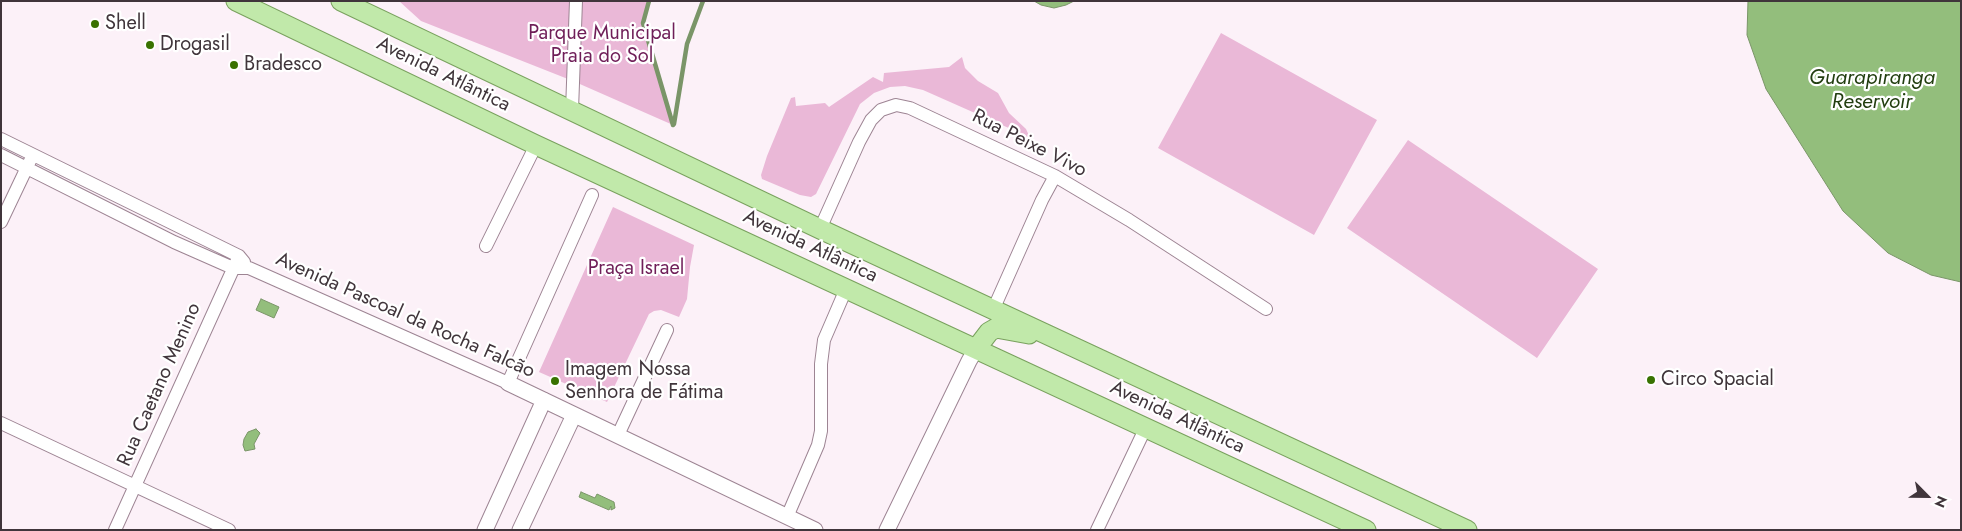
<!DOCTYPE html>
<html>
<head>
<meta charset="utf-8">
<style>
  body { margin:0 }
  #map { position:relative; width:1962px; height:531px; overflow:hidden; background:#fcf1f8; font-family:Jost,sans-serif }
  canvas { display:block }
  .frame { position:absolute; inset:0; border:2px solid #40353b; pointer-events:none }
  .north { position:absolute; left:1902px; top:471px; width:50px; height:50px; -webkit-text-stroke:4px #fff; paint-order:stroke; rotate:113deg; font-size:14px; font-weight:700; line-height:20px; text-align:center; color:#40353b }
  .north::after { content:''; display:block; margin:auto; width:18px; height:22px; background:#40353b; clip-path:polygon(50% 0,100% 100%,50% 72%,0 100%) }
</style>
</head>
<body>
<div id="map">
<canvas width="1962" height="531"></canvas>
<div class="frame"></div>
<div class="north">N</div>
</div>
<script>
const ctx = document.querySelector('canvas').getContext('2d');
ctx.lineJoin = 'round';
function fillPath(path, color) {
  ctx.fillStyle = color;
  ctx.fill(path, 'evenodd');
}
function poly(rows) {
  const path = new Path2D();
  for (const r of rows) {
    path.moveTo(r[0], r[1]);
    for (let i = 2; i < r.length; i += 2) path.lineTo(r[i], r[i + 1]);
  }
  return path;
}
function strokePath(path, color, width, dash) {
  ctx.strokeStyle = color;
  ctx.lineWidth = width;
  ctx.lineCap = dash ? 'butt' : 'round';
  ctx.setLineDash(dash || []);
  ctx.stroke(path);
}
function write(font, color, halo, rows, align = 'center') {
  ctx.font = font + ' Jost,sans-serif';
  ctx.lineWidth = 4.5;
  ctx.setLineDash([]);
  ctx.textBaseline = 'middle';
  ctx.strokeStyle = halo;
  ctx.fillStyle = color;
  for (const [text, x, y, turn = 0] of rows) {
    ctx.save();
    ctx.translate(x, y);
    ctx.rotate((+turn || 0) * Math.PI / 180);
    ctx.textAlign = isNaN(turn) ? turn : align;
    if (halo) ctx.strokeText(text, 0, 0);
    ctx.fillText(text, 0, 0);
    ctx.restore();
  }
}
const green = poly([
  [399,1,649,1,643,23,673,125,573,81,421,21],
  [1221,33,1377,120,1314,235,1158,148],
  [962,57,965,68,978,81,998,93,1009,113,1026,129,1031,140,1011,129,923,90,905,86,890,87,874,93,860,104,816,194,811,197,800,195,762,179,761,175,767,156,791,98,795,97,796,106,825,103,829,107,873,77,883,82,884,73,949,67],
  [1408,140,1598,269,1537,358,1347,228],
  [613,207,694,245,690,267,687,299,679,317,661,310,654,311,649,314,607,402,539,372]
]);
const water = poly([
  [1034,1,1074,1,1066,5,1054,8,1041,5,1034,1],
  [1748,1,1961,1,1961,282,1931,275,1888,253,1843,211,1766,89,1747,35,1748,1],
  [261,299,279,307,274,318,256,310,261,299],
  [256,429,260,433,254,444,255,449,245,451,243,445,244,439,248,432,256,429],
  [581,492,595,498,597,494,614,502,615,508,611,510,611,506,609,510,579,497,581,492]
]);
const stream = poly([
  [649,1,643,23,673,125],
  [674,124,687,44,703,1]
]);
const minor = poly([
  [572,110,576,1],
  [1,139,239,256,244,262],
  [1,155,174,242,233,268,249,268,508,383,592,195],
  [1,222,30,161],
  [820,229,859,142,871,120,881,110,896,105,910,108,1055,176,1129,220,1266,309],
  [486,246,536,145],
  [993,310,1042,200,1055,176],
  [1,423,229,530],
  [618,435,667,330],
  [787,517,818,445,821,431,821,364,824,340,846,289],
  [115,530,239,256],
  [1097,530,1145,429]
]);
const tertiary = poly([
  [508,383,815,530],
  [485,530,544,400],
  [520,530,574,415],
  [887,530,969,361,976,349]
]);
const primary = poly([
  [236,1,536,145,1366,530],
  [341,1,820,229,1467,530],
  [976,349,989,332,996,328,1029,334]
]);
const markers = [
  [95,24,5,"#397201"],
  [150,45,5,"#397201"],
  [234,65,5,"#397201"],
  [1651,380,5,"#397201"],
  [555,381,5,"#397201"]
];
const poiNames = [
  ["Shell",105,24],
  ["Drogasil",160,45],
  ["Bradesco",244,65],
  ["Imagem Nossa",565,370],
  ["Senhora de Fátima",565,393],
  ["Circo Spacial",1661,380]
];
const parkNames = [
  ["Parque Municipal",602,34],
  ["Praia do Sol",602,57],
  ["Praça Israel",636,269]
];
const streetNames = [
  ["Avenida Atlântica",443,75,26],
  ["Rua Peixe Vivo",1029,144,27],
  ["Avenida Atlântica",810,247,25],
  ["Avenida Pascoal da Rocha Falcão",405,316,24],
  ["Rua Caetano Menino",160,385,-66],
  ["Avenida Atlântica",1177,418,25]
];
const waterNames = [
  ["Guarapiranga",1872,79],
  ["Reservoir",1872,103]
];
fillPath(green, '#eab8d7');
fillPath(water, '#93be7c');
strokePath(water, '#7a9568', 1);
strokePath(stream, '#7a9568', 4.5);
strokePath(minor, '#9d8493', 14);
strokePath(tertiary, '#9d8493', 17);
strokePath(primary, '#79a15e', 21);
strokePath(minor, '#fff', 12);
strokePath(tertiary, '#fff', 15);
strokePath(primary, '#c1e9aa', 19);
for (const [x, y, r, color] of markers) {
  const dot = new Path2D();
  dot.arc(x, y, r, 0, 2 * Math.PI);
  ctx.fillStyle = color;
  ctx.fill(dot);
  strokePath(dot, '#fff', 2);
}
write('20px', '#40353b', '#fff', poiNames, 'left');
write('20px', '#6f1e58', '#fff', parkNames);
write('20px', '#40353b', '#fff', streetNames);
write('italic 21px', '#223e10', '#fff', waterNames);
</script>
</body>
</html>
